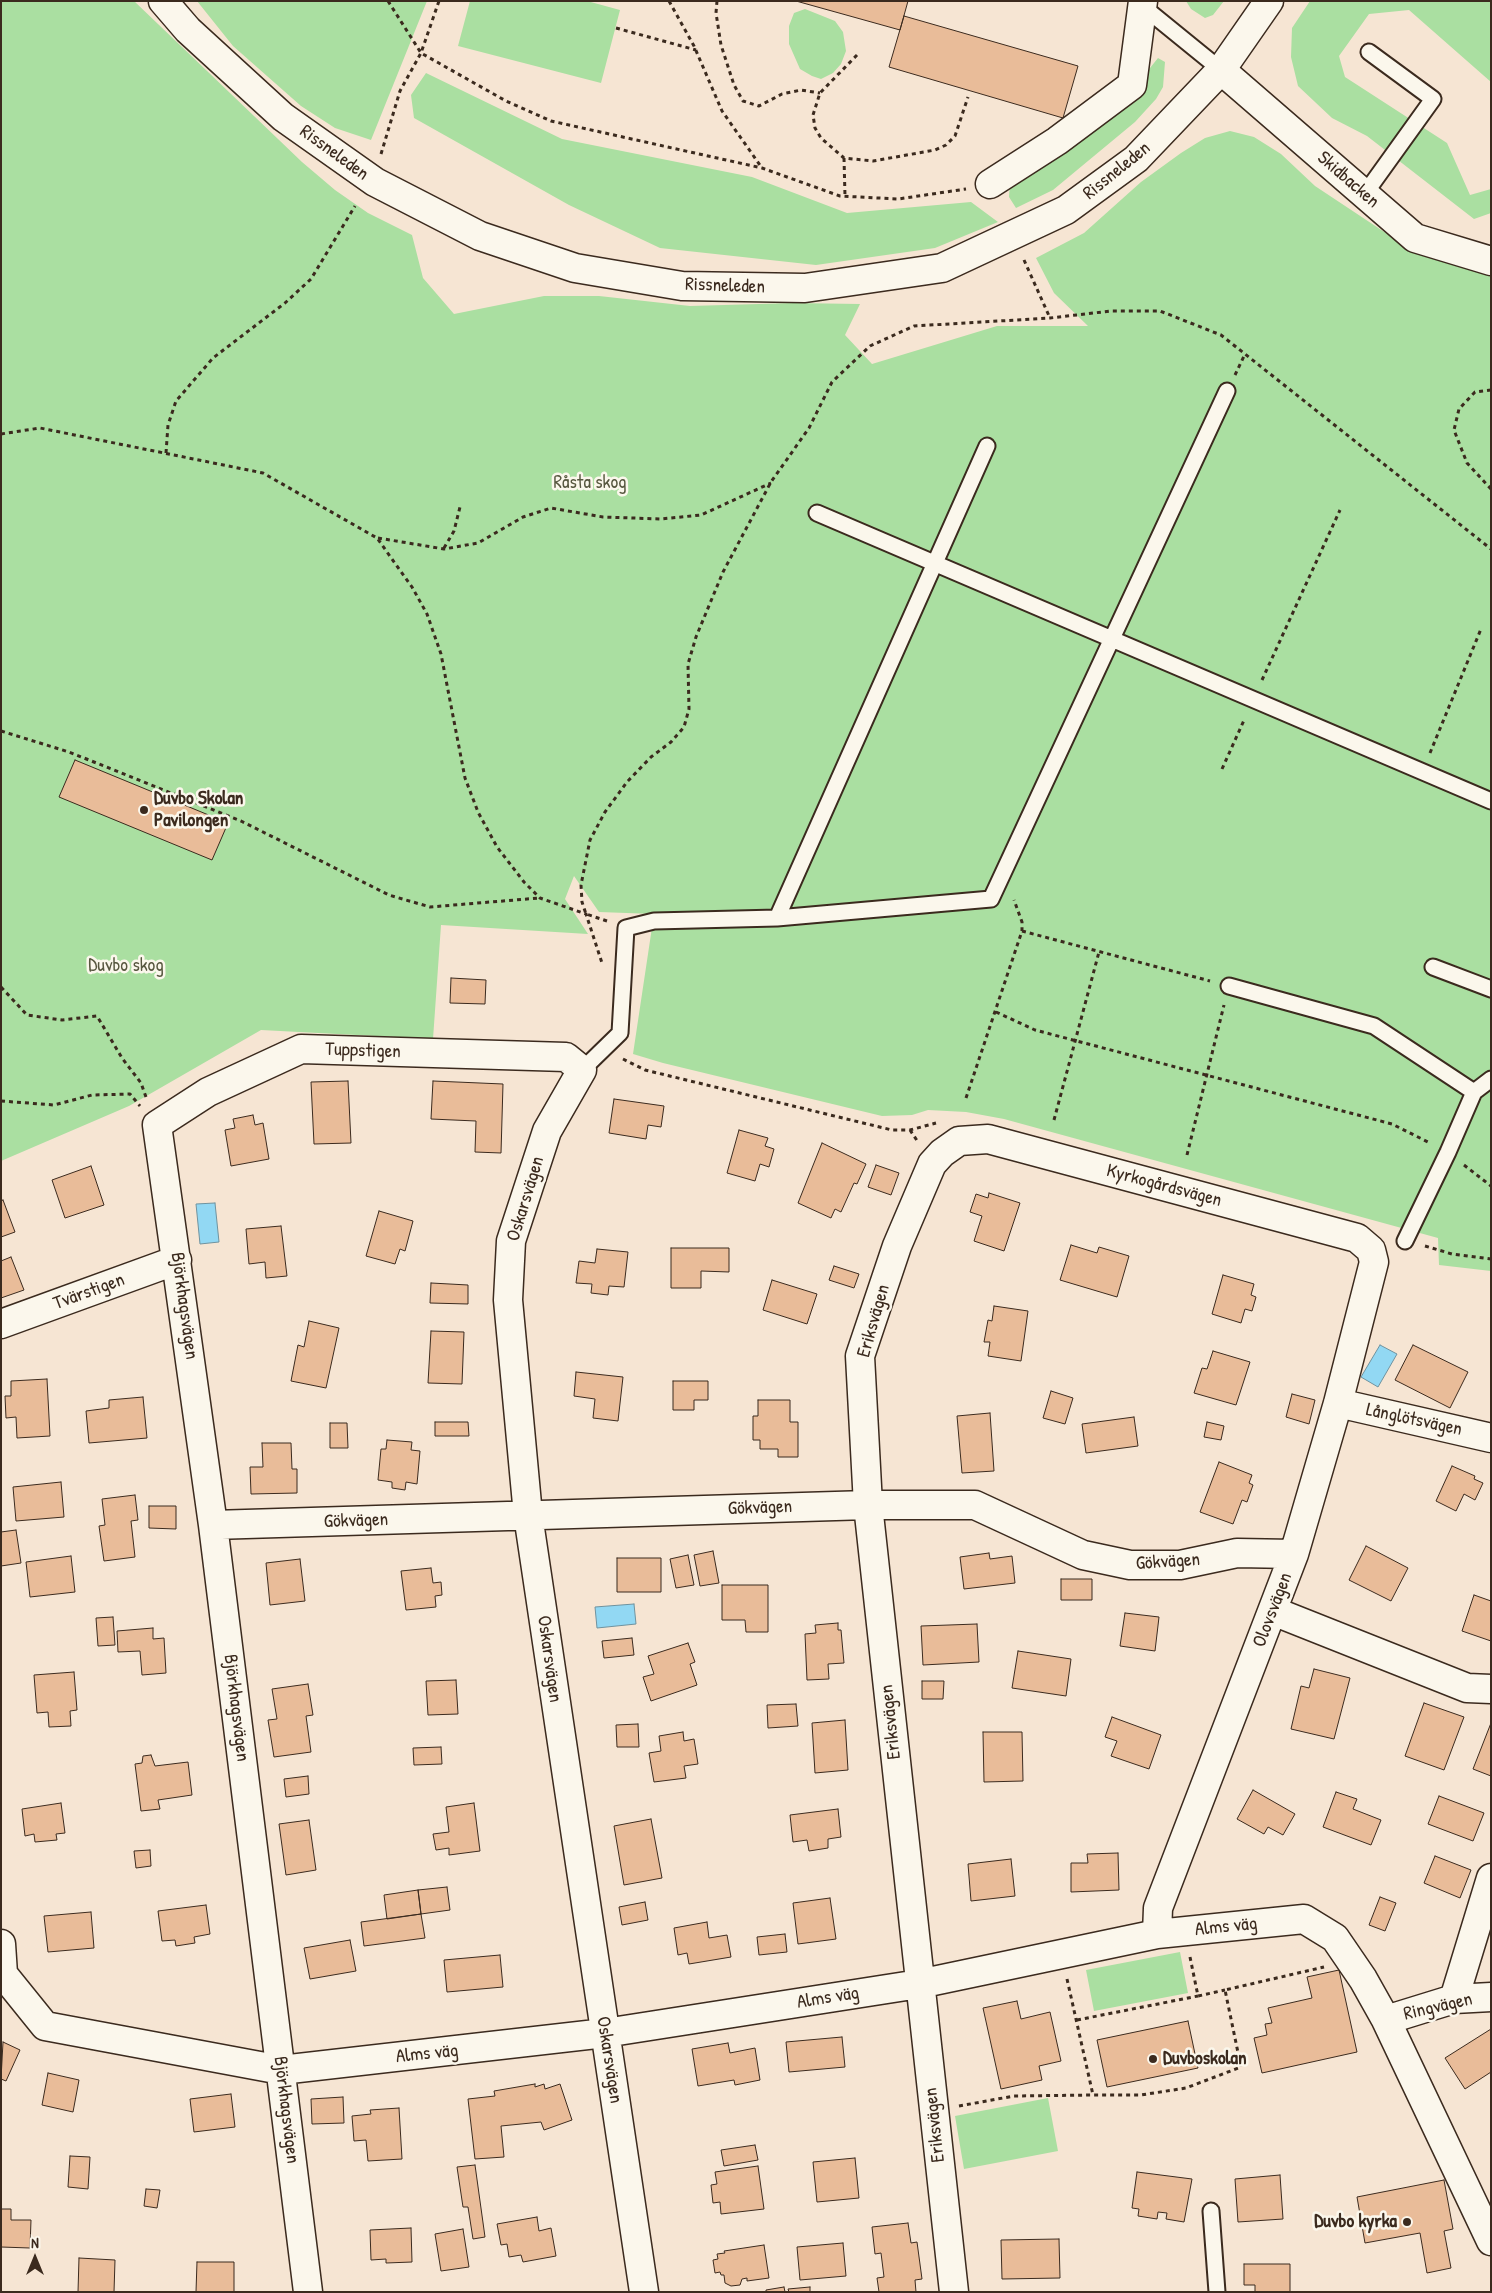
<!DOCTYPE html>
<html>
<head>
<meta charset="utf-8">
<style>
  body { margin:0 }
  #map { position:relative; width:1492px; height:2293px; overflow:hidden; background:#f6e5d3; font-family:"Patrick Hand",sans-serif }
  canvas { display:block }
  .frame { position:absolute; inset:0; border:2px solid #3b2a1e; pointer-events:none }
  .north { position:absolute; left:10px; top:2233px; width:50px; height:50px; -webkit-text-stroke:4px #fbf7ec; paint-order:stroke; rotate:0deg; font-size:14px; font-weight:700; line-height:20px; text-align:center; color:#3b2a1e }
  .north::after { content:''; display:block; margin:auto; width:18px; height:22px; background:#3b2a1e; clip-path:polygon(50% 0,100% 100%,50% 72%,0 100%) }
</style>
</head>
<body>
<div id="map">
<canvas width="1492" height="2293"></canvas>
<div class="frame"></div>
<div class="north">N</div>
</div>
<script>
const ctx = document.querySelector('canvas').getContext('2d');
ctx.lineJoin = 'round';
function fillPath(path, color) {
  ctx.fillStyle = color;
  ctx.fill(path, 'evenodd');
}
function poly(rows) {
  const path = new Path2D();
  for (const r of rows) {
    path.moveTo(r[0], r[1]);
    for (let i = 2; i < r.length; i += 2) path.lineTo(r[i], r[i + 1]);
  }
  return path;
}
function strokePath(path, color, width, dash) {
  ctx.strokeStyle = color;
  ctx.lineWidth = width;
  ctx.lineCap = dash ? 'butt' : 'round';
  ctx.setLineDash(dash || []);
  ctx.stroke(path);
}
function write(font, color, halo, rows, align = 'center') {
  ctx.font = font + ' "Patrick Hand",sans-serif';
  ctx.lineWidth = 5;
  ctx.setLineDash([]);
  ctx.textBaseline = 'middle';
  ctx.strokeStyle = halo;
  ctx.fillStyle = color;
  for (const [text, x, y, turn = 0] of rows) {
    ctx.save();
    ctx.translate(x, y);
    ctx.rotate((+turn || 0) * Math.PI / 180);
    ctx.textAlign = isNaN(turn) ? turn : align;
    if (halo) ctx.strokeText(text, 0, 0);
    ctx.fillText(text, 0, 0);
    ctx.restore();
  }
}
const green = poly([
  [1,1,134,1,302,162,335,190,368,213,412,235,423,278,454,314,544,296,599,296,690,306,793,303,860,304,845,335,872,364,997,326,1088,326,1054,293,1036,258,1084,233,1141,182,1181,153,1205,138,1230,131,1254,137,1281,154,1315,186,1410,249,1491,275,1491,1271,1439,1265,1438,1238,1004,1119,966,1112,928,1110,912,1115,882,1116,663,1063,633,1054,654,914,599,912,574,876,565,899,588,934,441,925,433,1039,261,1030,129,1106,1,1161],
  [197,1,427,1,371,140,335,128,301,106,233,46],
  [470,1,587,1,620,10,601,83,458,46],
  [1186,1,1224,1,1213,15,1205,18,1191,9],
  [1310,1,1491,1,1491,82,1409,10,1369,14,1339,56,1345,77,1447,143,1470,195,1491,189,1491,213,1474,219,1367,136,1332,118,1298,86,1291,57,1292,28],
  [805,9,835,21,843,32,846,51,841,64,833,73,821,79,812,76,800,69,789,44,789,26,794,13],
  [1158,58,1165,62,1163,87,1156,99,1135,122,1053,190,1016,208,1009,197,1010,181,1130,93],
  [426,73,562,139,752,177,847,213,971,202,998,222,935,248,816,265,660,248,569,205,414,118,411,95],
  [1180,1952,1188,1993,1094,2011,1086,1970],
  [1048,2098,1058,2151,964,2169,955,2116]
]);
const water = poly([
  [215,1203,219,1242,200,1244,196,1204,215,1203],
  [1380,1345,1397,1354,1378,1387,1361,1377,1380,1345],
  [634,1604,636,1624,597,1628,595,1607,634,1604]
]);
const building = poly([
  [796,1,908,1,900,30,796,1],
  [904,16,1078,66,1063,118,889,67,904,16],
  [75,760,228,823,212,860,59,797,75,760],
  [451,978,486,980,485,1004,450,1003,451,978],
  [348,1081,351,1143,314,1144,311,1082,348,1081],
  [433,1081,503,1084,501,1153,475,1152,476,1121,431,1119,433,1081],
  [614,1099,664,1106,661,1127,648,1125,646,1139,609,1133,614,1099],
  [253,1115,255,1125,263,1123,269,1159,231,1166,225,1130,235,1128,233,1119,253,1115],
  [739,1130,768,1138,765,1146,774,1149,769,1167,760,1164,755,1181,727,1173,739,1130],
  [822,1143,866,1164,857,1184,854,1183,841,1212,835,1209,831,1218,798,1203,822,1143],
  [876,1165,899,1173,891,1195,868,1187,876,1165],
  [91,1166,104,1205,65,1218,52,1180,91,1166],
  [989,1193,1020,1203,1004,1251,974,1241,982,1216,970,1212,976,1194,988,1198,989,1193],
  [3,1200,15,1232,1,1237,1,1201,3,1200],
  [379,1211,413,1221,405,1251,400,1249,395,1264,366,1256,379,1211],
  [281,1226,287,1276,266,1278,265,1262,249,1264,246,1229,281,1226],
  [1071,1245,1097,1253,1099,1247,1129,1256,1117,1297,1060,1280,1071,1245],
  [671,1248,729,1248,729,1272,701,1271,701,1288,671,1288,671,1248],
  [597,1249,628,1252,624,1287,609,1286,608,1295,591,1293,592,1284,576,1283,579,1261,595,1263,597,1249],
  [11,1257,24,1290,1,1298,1,1261,11,1257],
  [834,1266,859,1274,854,1288,829,1280,834,1266],
  [1223,1275,1254,1284,1251,1295,1256,1297,1252,1311,1245,1309,1241,1323,1212,1314,1223,1275],
  [772,1280,817,1294,807,1324,763,1310,772,1280],
  [431,1283,468,1285,468,1304,430,1303,431,1283],
  [994,1306,1028,1311,1021,1361,988,1356,990,1342,984,1342,988,1320,992,1321,994,1306],
  [309,1321,339,1328,326,1388,291,1381,298,1345,304,1347,309,1321],
  [431,1331,464,1332,462,1384,428,1383,431,1331],
  [1413,1345,1468,1372,1450,1408,1395,1380,1413,1345],
  [1213,1351,1250,1362,1236,1405,1194,1393,1202,1368,1207,1369,1213,1351],
  [576,1372,623,1377,618,1421,593,1418,595,1399,574,1396,576,1372],
  [47,1379,50,1436,17,1438,16,1417,6,1418,5,1396,11,1396,11,1381,47,1379],
  [673,1381,708,1381,708,1400,694,1400,694,1410,673,1410,673,1381],
  [1051,1391,1073,1398,1065,1424,1043,1418,1051,1391],
  [1292,1394,1315,1400,1309,1424,1286,1417,1292,1394],
  [143,1397,147,1438,89,1443,86,1411,109,1408,109,1400,143,1397],
  [758,1400,790,1400,790,1422,798,1422,798,1457,778,1457,778,1449,760,1449,760,1440,753,1440,753,1416,758,1416,758,1400],
  [990,1413,994,1471,962,1473,957,1416,990,1413],
  [1134,1417,1138,1446,1086,1453,1082,1424,1134,1417],
  [435,1422,468,1422,469,1436,435,1436,435,1422],
  [1207,1422,1224,1426,1221,1440,1204,1437,1207,1422],
  [330,1423,347,1423,348,1448,330,1448,330,1423],
  [387,1440,412,1442,411,1450,420,1451,417,1484,406,1482,405,1490,392,1488,392,1482,378,1480,381,1449,386,1449,387,1440],
  [262,1443,291,1443,292,1469,297,1469,297,1493,251,1494,250,1467,263,1467,262,1443],
  [1219,1462,1252,1475,1249,1483,1253,1485,1247,1502,1242,1500,1233,1524,1200,1512,1219,1462],
  [1452,1466,1475,1476,1474,1479,1483,1483,1475,1500,1464,1494,1456,1511,1436,1501,1452,1466],
  [61,1482,64,1517,16,1521,13,1487,61,1482],
  [135,1495,138,1520,131,1521,135,1557,104,1561,99,1526,105,1525,102,1499,135,1495],
  [149,1506,176,1506,176,1529,149,1528,149,1506],
  [16,1530,21,1563,1,1566,1,1532,16,1530],
  [1366,1546,1408,1568,1391,1601,1349,1580,1366,1546],
  [713,1551,719,1583,700,1586,694,1555,713,1551],
  [989,1553,990,1559,1012,1556,1015,1583,964,1589,960,1557,989,1553],
  [688,1555,694,1585,676,1588,670,1559,688,1555],
  [71,1556,75,1592,30,1597,26,1562,71,1556],
  [617,1558,661,1558,661,1592,617,1592,617,1558],
  [300,1559,305,1601,270,1605,266,1563,300,1559],
  [431,1568,433,1583,441,1582,442,1595,435,1596,436,1607,406,1610,401,1571,431,1568],
  [1061,1579,1092,1579,1092,1600,1061,1600,1061,1579],
  [722,1585,768,1585,768,1632,746,1632,745,1620,722,1620,722,1585],
  [1474,1595,1491,1601,1491,1641,1462,1631,1474,1595],
  [1125,1613,1159,1617,1155,1651,1120,1646,1125,1613],
  [113,1617,115,1645,98,1646,96,1618,113,1617],
  [838,1623,838,1630,841,1630,844,1663,828,1664,829,1679,807,1680,805,1634,816,1633,815,1625,838,1623],
  [977,1624,979,1662,923,1665,921,1626,977,1624],
  [153,1628,153,1639,164,1638,166,1673,142,1675,140,1651,118,1652,117,1631,153,1628],
  [632,1638,634,1655,604,1658,602,1641,632,1638],
  [688,1643,695,1662,690,1664,697,1685,651,1701,643,1677,654,1674,648,1656,688,1643],
  [1018,1651,1071,1659,1066,1696,1012,1688,1018,1651],
  [1314,1669,1350,1678,1334,1739,1291,1729,1301,1686,1309,1688,1314,1669],
  [74,1672,77,1710,70,1711,71,1726,49,1727,48,1712,37,1713,34,1675,74,1672],
  [456,1680,458,1714,428,1715,426,1681,456,1680],
  [922,1681,944,1681,943,1699,922,1699,922,1681],
  [308,1684,313,1715,306,1716,311,1752,274,1757,268,1720,277,1719,272,1689,308,1684],
  [1424,1703,1464,1717,1444,1770,1405,1756,1424,1703],
  [796,1704,798,1726,768,1728,767,1705,796,1704],
  [1112,1717,1161,1735,1149,1769,1111,1756,1117,1741,1105,1737,1112,1717],
  [845,1720,848,1770,815,1773,812,1723,845,1720],
  [1491,1723,1491,1776,1473,1769,1491,1723],
  [638,1724,639,1747,617,1747,616,1725,638,1724],
  [683,1732,684,1741,694,1739,698,1764,684,1766,686,1778,654,1782,649,1753,661,1751,659,1736,683,1732],
  [983,1732,1022,1732,1023,1781,984,1782,983,1732],
  [441,1747,442,1764,414,1765,413,1748,441,1747],
  [151,1755,155,1766,188,1762,192,1795,158,1800,160,1809,141,1811,135,1764,142,1763,143,1756,151,1755],
  [308,1776,309,1794,286,1797,284,1779,308,1776],
  [1253,1790,1295,1814,1283,1835,1268,1827,1264,1834,1237,1819,1253,1790],
  [1336,1792,1357,1799,1353,1809,1381,1820,1371,1845,1323,1827,1336,1792],
  [1439,1796,1484,1813,1473,1841,1428,1824,1439,1796],
  [61,1803,65,1833,56,1834,57,1840,35,1842,34,1834,25,1836,22,1809,61,1803],
  [474,1803,480,1851,449,1855,449,1848,436,1850,433,1834,449,1832,446,1807,474,1803],
  [838,1809,841,1837,828,1839,828,1848,809,1851,807,1840,793,1842,790,1815,838,1809],
  [651,1819,662,1878,624,1885,614,1826,651,1819],
  [309,1820,316,1870,286,1875,279,1824,309,1820],
  [150,1850,151,1866,136,1868,134,1851,150,1850],
  [1118,1853,1119,1890,1071,1892,1071,1863,1088,1863,1087,1854,1118,1853],
  [1435,1856,1471,1870,1460,1898,1424,1883,1435,1856],
  [1011,1859,1015,1896,971,1901,968,1864,1011,1859],
  [447,1887,450,1910,421,1914,418,1890,447,1887],
  [418,1890,421,1914,387,1919,384,1895,418,1890],
  [1380,1897,1396,1903,1385,1931,1369,1925,1380,1897],
  [830,1898,836,1939,798,1944,793,1903,830,1898],
  [645,1902,648,1920,622,1925,619,1907,645,1902],
  [206,1905,210,1934,194,1937,195,1943,176,1946,175,1940,162,1941,158,1911,206,1905],
  [91,1912,94,1948,48,1952,44,1916,91,1912],
  [421,1914,425,1938,364,1946,361,1922,421,1914],
  [707,1922,709,1938,727,1935,731,1957,689,1964,687,1953,678,1955,674,1928,707,1922],
  [785,1934,787,1952,759,1955,757,1937,785,1934],
  [350,1940,356,1971,310,1979,304,1948,350,1940],
  [500,1955,503,1987,447,1992,444,1960,500,1955],
  [1339,1970,1357,2052,1262,2073,1254,2038,1267,2035,1265,2024,1272,2023,1268,2008,1312,1998,1307,1977,1339,1970],
  [1017,2001,1021,2019,1050,2012,1061,2061,1039,2066,1042,2080,1001,2089,983,2008,1017,2001],
  [1188,2021,1198,2068,1107,2087,1097,2040,1188,2021],
  [1491,2029,1491,2072,1465,2089,1445,2058,1491,2029],
  [842,2037,845,2067,789,2072,786,2042,842,2037],
  [3,2042,20,2050,6,2081,1,2079,3,2042],
  [728,2043,730,2053,755,2048,760,2080,735,2085,734,2080,698,2086,692,2049,728,2043],
  [48,2073,79,2080,73,2112,42,2105,48,2073],
  [535,2084,535,2087,544,2084,545,2089,560,2084,572,2120,544,2130,541,2122,501,2126,504,2157,475,2159,468,2099,495,2096,494,2091,535,2084],
  [231,2094,235,2127,194,2132,190,2099,231,2094],
  [343,2097,344,2123,312,2124,311,2099,343,2097],
  [399,2108,402,2159,368,2161,366,2140,354,2141,352,2116,371,2114,370,2110,399,2108],
  [755,2145,758,2160,724,2166,721,2150,755,2145],
  [70,2156,90,2157,88,2189,68,2187,70,2156],
  [855,2158,859,2198,817,2202,813,2162,855,2158],
  [475,2165,485,2237,473,2239,468,2207,463,2207,457,2167,475,2165],
  [758,2166,764,2209,721,2214,720,2202,713,2203,711,2185,717,2184,715,2172,758,2166],
  [1137,2172,1192,2179,1184,2222,1166,2219,1167,2213,1158,2212,1157,2219,1138,2216,1139,2209,1132,2208,1137,2172],
  [1280,2175,1283,2219,1238,2222,1235,2179,1280,2175],
  [1444,2180,1453,2229,1444,2231,1451,2268,1427,2273,1420,2233,1365,2243,1357,2197,1444,2180],
  [146,2189,160,2190,157,2208,144,2206,146,2189],
  [1,2209,11,2209,11,2220,31,2220,30,2248,1,2247,1,2209],
  [537,2217,539,2231,551,2228,556,2256,523,2262,521,2255,509,2257,507,2244,501,2245,497,2224,537,2217],
  [908,2223,911,2243,917,2242,922,2279,915,2280,916,2292,879,2292,877,2278,884,2277,881,2253,875,2254,872,2227,908,2223],
  [411,2228,412,2262,386,2263,386,2259,371,2260,370,2230,411,2228],
  [463,2229,469,2267,441,2271,435,2234,463,2229],
  [1059,2239,1060,2278,1002,2279,1001,2240,1059,2239],
  [843,2243,846,2276,800,2280,797,2247,843,2243],
  [764,2245,769,2278,747,2281,747,2278,742,2279,740,2285,731,2286,725,2283,724,2275,721,2275,720,2272,715,2273,713,2260,718,2259,717,2254,725,2253,724,2251,764,2245],
  [79,2258,115,2260,114,2292,78,2292,79,2258],
  [197,2262,234,2262,234,2292,196,2292,197,2262],
  [1244,2264,1290,2264,1290,2292,1255,2292,1255,2285,1244,2285,1244,2264],
  [784,2287,785,2292,766,2292,766,2290,784,2287],
  [810,2287,810,2292,789,2292,788,2289,810,2287]
]);
const path = poly([
  [388,1,421,53,506,101,551,121,762,168,840,196,898,199,966,189],
  [669,1,694,46,722,111,762,168],
  [717,1,716,13,721,45,734,85,743,101,759,106,782,94,801,90,820,93],
  [616,28,696,50],
  [857,55,820,93,813,115,815,128,821,138,844,158,873,161,935,150,946,145,955,136,968,97],
  [381,154,400,91,421,53,439,1],
  [844,158,845,196],
  [1024,260,1050,318],
  [1235,375,1245,354],
  [1491,390,1475,392,1459,409,1454,430,1467,463,1491,489],
  [1,434,40,428,263,473,377,538,412,587,427,614,441,654,465,778,478,812,497,847,524,882,540,898,586,914,602,963],
  [166,453,168,425,176,401,213,358,285,303,311,279,355,206],
  [378,538,444,549,478,543,523,517,551,508,603,517,661,519,701,515,771,483],
  [444,548,454,531,460,507],
  [1262,680,1340,510],
  [1,731,69,752,241,821,389,895,430,907,539,898],
  [1430,753,1481,629],
  [1222,769,1245,718],
  [607,921,586,914,582,902,581,885,590,840,605,812,627,782,651,757,671,742,684,727,689,709,688,664,696,637,723,572,771,482,809,428,832,382,870,346,914,326,1050,318,1111,311,1160,311,1221,335,1491,549],
  [1022,931,1210,981],
  [1,987,27,1015,62,1020,97,1016,122,1058,141,1083,147,1100],
  [996,1012,1035,1030,1392,1124,1430,1143],
  [623,1059,645,1070,892,1130,910,1130,936,1123],
  [966,1098,1022,931,1022,922,1014,900],
  [1,1101,54,1105,92,1095,130,1094,140,1106],
  [1054,1120,1099,952],
  [910,1130,918,1142],
  [1187,1155,1224,1005],
  [1464,1165,1491,1186],
  [1425,1246,1452,1254,1491,1259],
  [1190,1957,1198,1996,1225,1990],
  [1067,1979,1093,2095,1141,2095,1186,2088,1241,2067,1225,1990,1324,1967],
  [1077,2020,1198,1996],
  [959,2106,1014,2096,1093,2095]
]);
const service = poly([
  [1141,5,1221,70],
  [1364,195,1433,99,1369,52],
  [817,513,1491,801],
  [777,918,987,446],
  [1433,967,1491,989],
  [1229,986,1374,1026,1474,1092],
  [582,1070,620,1033,626,928,654,921,777,918,991,899,1227,391],
  [1405,1241,1448,1152,1474,1092,1491,1079],
  [1211,2211,1217,2292]
]);
const minor = poly([
  [1221,70,1415,238,1491,261],
  [990,184,1057,141,1132,85,1143,1],
  [1,1324,177,1260],
  [1338,1403,1491,1438],
  [213,1525,868,1505,975,1505,1083,1555,1130,1565,1180,1565,1237,1553,1294,1554],
  [1273,1611,1467,1688,1491,1689],
  [1,1944,3,1974],
  [1,1975,3,1974,45,2026,281,2070,605,2033,919,1984,1157,1934,1304,1919,1335,1938,1363,1979,1386,2020,1491,2241],
  [1454,1999,1491,1878],
  [1386,2020,1454,1999,1491,1997],
  [308,2292,213,1525,157,1125,208,1092,301,1049,566,1057,582,1070,547,1131,511,1241,508,1300,528,1515,644,2292],
  [954,2292,868,1505,860,1356,897,1246,932,1164,942,1153,959,1141,988,1139,1357,1238,1371,1250,1374,1262,1338,1403,1294,1554,1158,1908,1157,1934]
]);
const tertiary = poly([
  [163,1,188,30,283,117,375,182,480,236,575,268,682,286,805,288,942,268,1066,210,1136,159,1221,70,1269,1]
]);
const markers = [
  [144,810,5,"#3b2a1e"],
  [1153,2059,5,"#3b2a1e"],
  [1407,2222,5,"#3b2a1e"]
];
const streetNames = [
  ["Rissneleden",334,153,36],
  ["Rissneleden",1117,171,-39],
  ["Skidbacken",1348,180,41],
  ["Rissneleden",725,286,2],
  ["Tuppstigen",363,1051,2],
  ["Kyrkogårdsvägen",1164,1186,15],
  ["Oskarsvägen",526,1199,-73],
  ["Tvärstigen",89,1292,-20],
  ["Björkhagsvägen",184,1306,82],
  ["Eriksvägen",874,1321,-74],
  ["Långlötsvägen",1414,1420,12],
  ["Gökvägen",760,1508,-2],
  ["Gökvägen",356,1521,-2],
  ["Gökvägen",1168,1562,-4],
  ["Olovsvägen",1273,1610,-69],
  ["Oskarsvägen",549,1659,82],
  ["Björkhagsvägen",236,1708,83],
  ["Eriksvägen",891,1722,-96],
  ["Alms väg",1226,1927,-6],
  ["Alms väg",828,1998,-9],
  ["Ringvägen",1438,2007,-13],
  ["Alms väg",427,2054,-6],
  ["Oskarsvägen",609,2060,81],
  ["Björkhagsvägen",286,2110,83],
  ["Eriksvägen",935,2125,-96]
];
const parkNames = [
  ["Råsta skog",590,483],
  ["Duvbo skog",126,966]
];
const poiNames = [
  ["Duvbo Skolan",154,799],
  ["Pavilongen",154,821],
  ["Duvboskolan",1163,2059],
  ["Duvbo kyrka",1397,2222,"right"]
];
fillPath(green, '#aadfa1');
fillPath(water, '#92d8f3');
strokePath(water, '#6f929e', 1);
fillPath(building, '#e9bc99');
strokePath(building, '#3b2a1e', 1);
strokePath(service, '#3b2a1e', 19);
strokePath(minor, '#3b2a1e', 31);
strokePath(tertiary, '#3b2a1e', 31);
strokePath(path, '#3b2a1e', 3, [4, 4]);
strokePath(service, '#fbf7ec', 15);
strokePath(minor, '#fbf7ec', 28);
strokePath(tertiary, '#fbf7ec', 28);
for (const [x, y, r, color] of markers) {
  const dot = new Path2D();
  dot.arc(x, y, r, 0, 2 * Math.PI);
  ctx.fillStyle = color;
  ctx.fill(dot);
  strokePath(dot, '#fbf7ec', 2);
}
write('19px', '#3b2a1e', '#fbf7ec', streetNames);
write('19px', '#57573f', '#fbf7ec', parkNames);
write('bold 19px', '#3b2a1e', '#fbf7ec', poiNames, 'left');
</script>
</body>
</html>
